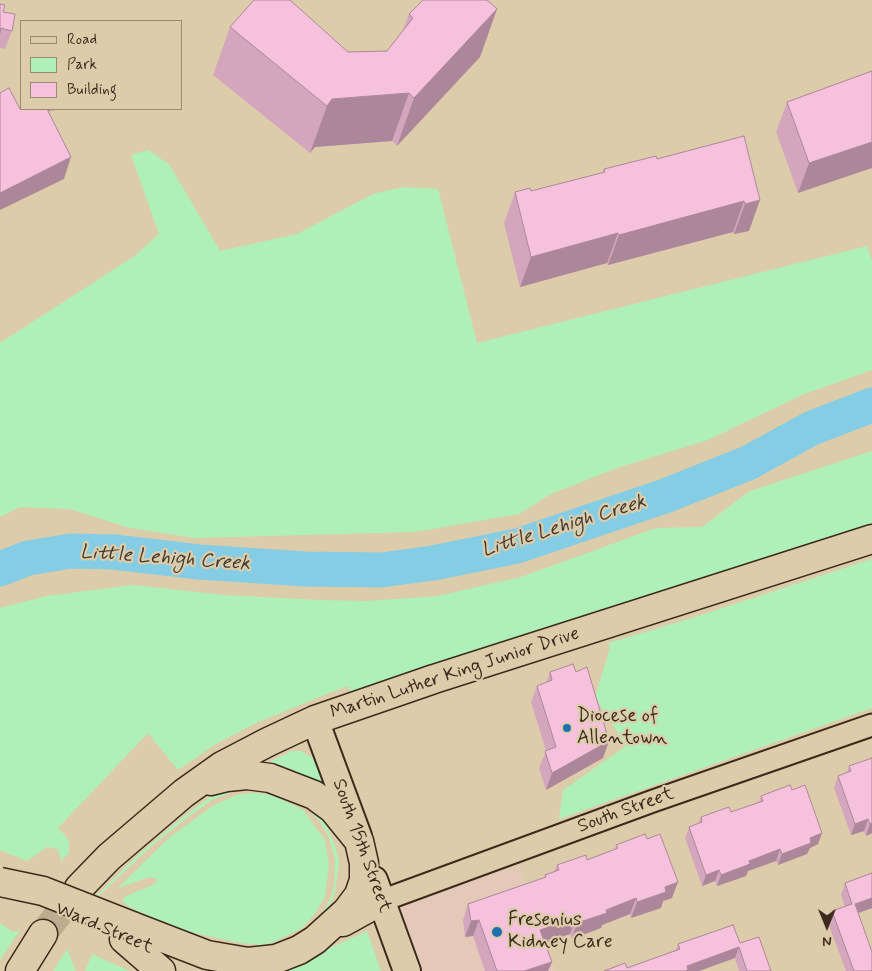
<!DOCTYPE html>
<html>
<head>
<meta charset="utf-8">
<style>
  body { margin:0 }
  #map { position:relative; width:872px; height:971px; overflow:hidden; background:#ddcca9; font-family:Mynerve,sans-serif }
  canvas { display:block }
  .legend { position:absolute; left:20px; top:20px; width:162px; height:90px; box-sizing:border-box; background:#ddcca9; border:1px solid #9c8b71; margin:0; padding:6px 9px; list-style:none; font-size:15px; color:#3b2a1e }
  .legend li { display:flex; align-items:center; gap:10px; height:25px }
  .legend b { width:25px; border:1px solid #9c8b71 }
  .north { position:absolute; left:802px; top:901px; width:50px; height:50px; -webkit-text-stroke:4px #ddcca9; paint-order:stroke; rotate:180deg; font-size:14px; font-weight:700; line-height:20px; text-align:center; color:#3b2a1e }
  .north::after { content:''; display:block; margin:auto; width:18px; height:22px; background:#3b2a1e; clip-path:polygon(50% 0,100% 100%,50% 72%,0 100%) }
</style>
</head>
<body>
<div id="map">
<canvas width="872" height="971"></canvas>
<ul class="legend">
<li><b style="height:6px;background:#ddcca9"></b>Road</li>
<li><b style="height:14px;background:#aff0b9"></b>Park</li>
<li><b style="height:14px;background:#f6c1dc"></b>Building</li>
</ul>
<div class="north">N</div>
</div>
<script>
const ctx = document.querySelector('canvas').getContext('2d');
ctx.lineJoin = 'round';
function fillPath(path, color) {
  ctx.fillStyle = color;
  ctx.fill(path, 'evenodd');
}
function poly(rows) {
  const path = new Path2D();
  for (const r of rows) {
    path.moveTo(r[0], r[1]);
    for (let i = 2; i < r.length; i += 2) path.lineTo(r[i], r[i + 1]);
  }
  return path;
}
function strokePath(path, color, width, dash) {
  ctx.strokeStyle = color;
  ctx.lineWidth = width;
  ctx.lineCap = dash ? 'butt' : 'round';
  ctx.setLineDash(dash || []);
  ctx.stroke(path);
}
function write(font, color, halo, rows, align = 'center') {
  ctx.font = font + ' Mynerve,sans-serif';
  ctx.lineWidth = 4.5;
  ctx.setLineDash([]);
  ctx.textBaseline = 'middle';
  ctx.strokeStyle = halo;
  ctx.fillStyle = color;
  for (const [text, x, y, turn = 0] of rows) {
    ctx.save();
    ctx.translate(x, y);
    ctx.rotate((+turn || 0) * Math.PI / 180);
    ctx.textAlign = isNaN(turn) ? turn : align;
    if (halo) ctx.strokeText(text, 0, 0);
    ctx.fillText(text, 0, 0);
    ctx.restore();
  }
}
const built = poly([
  [519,865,555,971,415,971,397,911,404,904]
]);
const green = poly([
  [148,150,169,164,220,251,297,234,373,194,403,187,438,189,477,343,867,246,872,261,872,370,802,395,708,440,617,468,551,494,519,514,415,532,194,538,130,528,70,509,20,507,0,517,0,343,136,255,159,234,131,155],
  [872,451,872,523,351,693,348,686,327,694,254,724,216,744,178,770,148,733,58,828,69,840,69,853,61,861,58,849,47,847,27,861,0,850,0,608,47,596,133,585,225,595,319,600,367,601,438,596,521,577,656,528,702,527,750,491],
  [872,559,872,708,559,819,563,790,626,746,595,697,610,648,608,643,689,619],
  [292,751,301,751,313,758,326,790,294,770,269,762],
  [234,788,281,789,318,813,325,822,335,845,339,861,335,892,327,913,319,918,328,904,334,887,335,859,328,835,319,820,305,806,277,792,246,789,237,790,212,800,188,817,154,844,95,899,93,899,140,853,183,817,213,795],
  [253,793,273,795,303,810,325,840,329,864,325,897,314,915,302,928,274,942,261,945,240,943,190,932,141,913,125,904,122,900,126,896,155,884,157,879,150,877,118,888,170,837,214,805,237,795],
  [0,923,13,932,20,930,0,960],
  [367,931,381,971,277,971,290,970,319,953],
  [67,949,76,971,53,971],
  [92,954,107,961,130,971,85,971]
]);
const river = poly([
  [0,569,28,558,71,551,114,552,199,562,305,569,381,570,433,563,517,546,665,496,748,463,812,428,872,405]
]);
const secondaryTunnel = poly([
  [43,934,79,888]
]);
const minor = poly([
  [381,901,653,801,872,725]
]);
const tertiary = poly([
  [315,720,358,836],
  [374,880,407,971]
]);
const secondary = poly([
  [79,888,109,857,184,793,222,766,268,742,315,720,434,679,872,539],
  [343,922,381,901],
  [132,926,207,955,248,962,276,959,299,950,315,940,347,911,359,895,364,880,364,863,359,841,333,809,314,795,270,778,247,775,227,777,211,781],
  [124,939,161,971],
  [20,971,43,934]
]);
const secondaryBridge = poly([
  [0,882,43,891,132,926]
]);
const wall = poly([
  [0,4,12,31,5,49,0,48],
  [497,9,480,57,397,146,392,141,315,147,310,153,213,75,230,27,348,52,387,51,403,30,409,14],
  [872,71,798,193,776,132,787,102],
  [744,136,749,231,734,234,733,232,608,265,607,263,520,287,504,223,515,192,531,191,603,173,604,169,657,159],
  [550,672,576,672,609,741,603,758,546,790,539,768,546,751,531,702,537,686,546,683],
  [872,758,872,833,866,836,864,831,851,835,834,788,838,776,847,773,849,766],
  [792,790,822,833,818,844,810,848,807,854,778,865,776,861,748,871,746,876,717,886,715,881,702,886,685,838,689,827,698,824,701,817,731,812,759,802,761,796],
  [616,845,672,898,663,901,661,908,631,918,630,914,602,925,601,928,572,939,570,934,545,942,552,962,548,971,485,971,473,936,465,937,463,920,468,904,544,878,545,875,554,872,557,865,587,860,615,849],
  [872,873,872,908,858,913,872,971,846,971,828,923,832,911,845,907,841,895,845,883],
  [740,943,771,971,739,971,735,958,699,971,604,971,627,968,676,950,678,944]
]);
const shadedWall = poly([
  [497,9,480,57,397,146,414,98],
  [409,93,392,141,315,147,310,153,327,106,332,99],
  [41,109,55,109,55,110,40,112],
  [872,142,872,168,798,193,809,163],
  [71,157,64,179,0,210,0,193],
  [760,200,749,231,734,234,745,204],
  [744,201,733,232,608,265,619,235],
  [618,233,607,263,520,287,531,257],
  [609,741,603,758,546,790,552,773],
  [868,819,864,831,851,835,855,824],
  [872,823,872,833,866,836,870,824],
  [822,833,818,844,810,848,807,854,778,865,782,854,810,838],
  [780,849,776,861,748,871,746,876,717,886,721,875,749,861],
  [719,870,715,881,702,886,706,875],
  [678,882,672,898,663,901,661,908,631,918,637,902,665,887],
  [636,898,630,914,602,925,601,928,572,939,577,923],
  [872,898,872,908,850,916,855,904],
  [576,918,570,934,535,946,540,930],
  [479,920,473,936,465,937,471,921],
  [739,947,735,958,699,971,685,971,687,966],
  [552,962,548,971,524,971]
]);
const building = poly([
  [254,0,290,0,348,52,387,51,413,18,409,14,423,0,487,0,497,9,414,98,409,93,332,99,327,106,230,27,254,0],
  [0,4,5,5,3,12,15,14,12,31,1,28,0,33,0,4],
  [872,71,872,142,809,163,787,102,872,71],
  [9,88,20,109,21,108,47,109,71,157,0,193,0,93,9,88],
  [744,136,760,200,745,204,744,201,619,235,618,233,531,257,515,192,530,188,531,191,605,172,604,169,656,156,657,159,744,136],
  [573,664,576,672,587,667,609,741,552,773,545,751,556,747,537,686,552,680,550,672,573,664],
  [872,758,872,823,870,824,868,819,855,824,838,776,851,771,849,766,872,758],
  [790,785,792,790,805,785,822,833,810,838,811,843,782,854,780,849,749,861,750,864,721,875,719,870,706,875,689,827,702,822,701,817,729,807,731,812,763,801,761,796,790,785],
  [645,834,647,839,660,834,678,882,665,887,666,892,637,902,636,898,606,910,607,913,577,923,576,918,540,930,552,962,524,971,497,971,479,920,471,921,468,904,546,877,545,875,559,870,557,865,586,855,587,860,618,848,616,845,645,834],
  [872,873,872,898,855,904,872,952,872,971,854,971,832,911,852,904,845,883,872,873],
  [733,925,740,943,759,937,771,971,747,971,739,947,687,966,688,970,685,971,604,971,625,963,627,968,680,949,678,944,733,925]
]);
const markers = [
  [567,728,5,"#1f6fb2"],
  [497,932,6,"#1f6fb2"]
];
const streetNames = [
  ["Martin Luther King Junior Drive",455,674,-18],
  ["South Street",626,811,-20],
  ["South 15th Street",361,846,70],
  ["Ward Street",104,929,23]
];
const poiNames = [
  ["Diocese of",577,717],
  ["Allentown",577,739],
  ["Fresenius",508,921],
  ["Kidney Care",508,943]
];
const waterNames = [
  ["Little Lehigh Creek",564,527,-17],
  ["Little Lehigh Creek",165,559,4]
];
fillPath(built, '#e4c9b8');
fillPath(green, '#aff0b9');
strokePath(river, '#84cde5', 35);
strokePath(secondaryTunnel, '#bdac8d', 28, [28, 14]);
strokePath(minor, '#3b2a1e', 25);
strokePath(tertiary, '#3b2a1e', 30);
strokePath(secondary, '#3b2a1e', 31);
strokePath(minor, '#ddcca9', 21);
strokePath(tertiary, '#ddcca9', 26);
strokePath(secondary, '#ddcca9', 28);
strokePath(secondaryBridge, '#3b2a1e', 31, []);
strokePath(secondaryBridge, '#ddcca9', 28);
fillPath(wall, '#d4a6bd');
fillPath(shadedWall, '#ac879a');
fillPath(building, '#f6c1dc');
strokePath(building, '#ac879a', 1);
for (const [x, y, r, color] of markers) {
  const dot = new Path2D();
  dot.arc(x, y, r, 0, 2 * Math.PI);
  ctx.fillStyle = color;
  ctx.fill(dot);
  strokePath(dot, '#ddcca9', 2);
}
write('19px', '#3b2a1e', '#ddcca9', streetNames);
write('19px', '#3b2a1e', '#ddcca9', poiNames, 'left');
write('italic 20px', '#423a32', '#ddcca9', waterNames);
</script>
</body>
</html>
